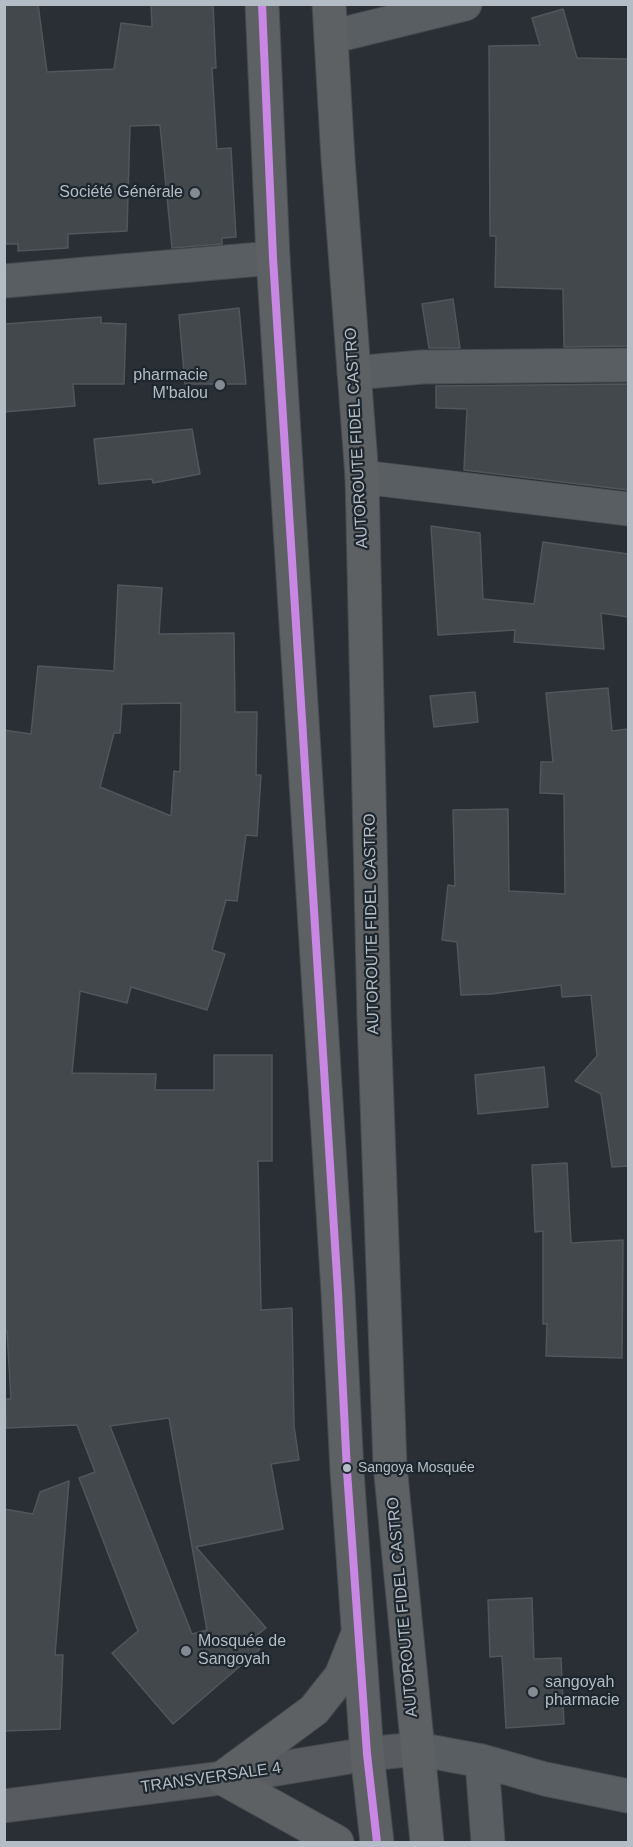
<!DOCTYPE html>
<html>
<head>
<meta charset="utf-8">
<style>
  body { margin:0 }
  #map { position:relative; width:633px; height:1847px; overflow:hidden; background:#2a2f35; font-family:Helvetica,sans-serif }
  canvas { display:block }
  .frame { position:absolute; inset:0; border:6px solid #b4bcc5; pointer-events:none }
</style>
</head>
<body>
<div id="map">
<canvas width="633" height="1847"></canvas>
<div class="frame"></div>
</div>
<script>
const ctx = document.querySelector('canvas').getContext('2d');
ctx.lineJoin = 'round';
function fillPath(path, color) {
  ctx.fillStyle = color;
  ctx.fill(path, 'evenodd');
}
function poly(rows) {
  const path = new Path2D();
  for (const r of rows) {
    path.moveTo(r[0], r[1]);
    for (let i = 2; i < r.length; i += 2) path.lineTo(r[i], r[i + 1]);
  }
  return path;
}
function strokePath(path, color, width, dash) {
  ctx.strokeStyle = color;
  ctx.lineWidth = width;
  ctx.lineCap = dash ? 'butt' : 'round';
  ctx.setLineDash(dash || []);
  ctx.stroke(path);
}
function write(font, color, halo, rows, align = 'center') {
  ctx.font = font + ' Helvetica,sans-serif';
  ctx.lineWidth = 4.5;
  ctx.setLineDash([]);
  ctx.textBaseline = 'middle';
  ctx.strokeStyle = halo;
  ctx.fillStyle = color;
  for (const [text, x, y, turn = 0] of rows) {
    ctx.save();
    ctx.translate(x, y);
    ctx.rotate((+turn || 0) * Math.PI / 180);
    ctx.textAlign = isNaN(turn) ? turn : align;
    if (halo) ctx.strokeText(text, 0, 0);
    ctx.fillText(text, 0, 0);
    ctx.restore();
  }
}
const building = poly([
  [4,4,38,4,47,72,114,69,121,23,152,27,151,4,213,4,216,68,212,68,217,149,231,148,236,237,222,238,222,244,172,248,160,125,130,126,127,231,68,234,68,248,18,251,18,244,4,244,4,4],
  [563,9,577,58,628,59,628,346,564,347,563,289,495,287,496,236,490,236,489,46,540,45,532,18,563,9],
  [453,299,460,348,429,348,422,304,453,299],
  [239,308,246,384,185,384,179,315,239,308],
  [101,317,101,323,126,324,124,384,73,384,75,406,4,412,4,324,101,317],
  [628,384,628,490,464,470,467,409,436,408,436,386,628,384],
  [192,429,200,474,153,483,152,479,99,484,94,439,192,429],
  [431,526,480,533,483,599,534,604,543,542,628,554,628,617,601,613,604,649,514,642,515,630,438,635,431,526],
  [118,585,162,588,159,634,234,633,235,712,257,712,256,775,261,775,257,836,246,835,237,901,226,900,212,950,225,954,207,1010,131,987,127,1003,80,991,72,1073,156,1074,155,1090,214,1090,214,1055,272,1055,272,1161,258,1161,261,1310,292,1308,294,1426,299,1460,271,1464,283,1529,196,1547,266,1628,251,1640,260,1649,173,1724,112,1653,138,1631,79,1478,95,1472,77,1425,6,1428,5,1399,11,1399,7,1331,4,1332,4,730,31,734,38,666,114,671,118,585],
  [181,703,180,772,174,771,171,816,100,787,114,733,120,733,122,704,181,703],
  [169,1418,207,1630,192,1634,110,1426,169,1418],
  [608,688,612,731,628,729,628,1166,612,1167,601,1094,575,1081,597,1056,591,995,562,997,561,985,491,994,461,995,457,942,442,940,448,885,455,886,453,810,508,809,509,891,565,894,564,794,540,793,541,762,553,762,546,693,608,688],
  [475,692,478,722,434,727,430,696,475,692],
  [544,1067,548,1107,478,1114,475,1075,544,1067],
  [567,1163,571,1243,623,1240,622,1358,546,1356,547,1324,543,1324,543,1231,535,1232,532,1165,567,1163],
  [69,1481,55,1655,63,1655,60,1729,4,1731,4,1509,33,1514,40,1492,69,1481],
  [532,1598,534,1659,561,1658,564,1724,506,1728,502,1656,490,1657,488,1600,532,1598]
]);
const street = poly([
  [331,37,465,4],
  [4,281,273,258],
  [354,373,422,367,628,365],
  [362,477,628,509],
  [417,1749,482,1761,545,1779,628,1796],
  [482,1761,488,1842]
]);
const secondary = poly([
  [4,1806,222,1778,367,1754,417,1749]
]);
const highway = poly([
  [262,4,273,258,338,1292,347,1471,367,1754,377,1842],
  [329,4,338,159,362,477,374,1019,390,1465,427,1842],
  [337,1842,222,1778,314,1710,341,1676,357,1636]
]);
const bus1 = poly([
  [262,4,273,258,338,1292,347,1471,367,1754,377,1842]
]);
const markers = [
  [195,193,6,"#848b93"],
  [220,385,6,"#848b93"],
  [347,1468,5,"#b4bcc5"],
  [186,1651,6,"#848b93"],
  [533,1692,6,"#848b93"]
];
const busNames = [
  ["Sangoya Mosquée",358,1468]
];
const poiNames = [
  ["Société Générale",183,193],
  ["pharmacie",208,376],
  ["M'balou",208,394],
  ["Mosquée de",198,1642,"left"],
  ["Sangoyah",198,1660,"left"],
  ["sangoyah",545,1683,"left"],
  ["pharmacie",545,1701,"left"]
];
const streetNames = [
  ["AUTOROUTE FIDEL CASTRO",357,438,-93],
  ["AUTOROUTE FIDEL CASTRO",372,924,-91],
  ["AUTOROUTE FIDEL CASTRO",403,1607,-95],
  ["TRANSVERSALE 4",211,1778,-8]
];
fillPath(building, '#43484d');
strokePath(building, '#51565d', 1.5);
strokePath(street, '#484b50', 35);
strokePath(secondary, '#484b50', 35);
strokePath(highway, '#464b51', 35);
strokePath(street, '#595e63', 33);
strokePath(secondary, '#585c61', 33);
strokePath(highway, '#5e6163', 33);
strokePath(bus1, '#c787e3', 8);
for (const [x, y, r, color] of markers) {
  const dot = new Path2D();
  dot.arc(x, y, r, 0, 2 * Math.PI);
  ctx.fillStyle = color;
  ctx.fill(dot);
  strokePath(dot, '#1e262e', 2);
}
write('14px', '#b4bcc5', '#1e262e', busNames, 'left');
write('16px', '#b4bcc5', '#1e262e', poiNames, 'right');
write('16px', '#b4bcc5', '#1e262e', streetNames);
</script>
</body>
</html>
